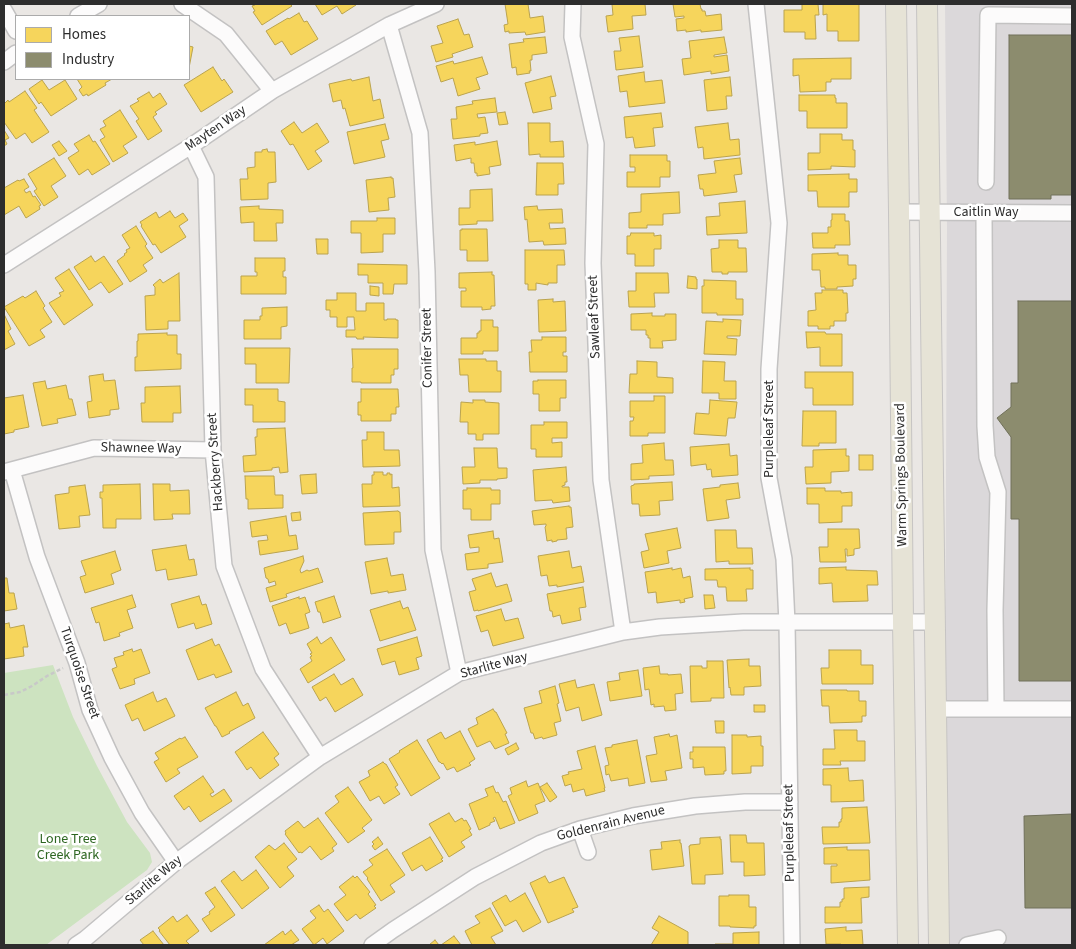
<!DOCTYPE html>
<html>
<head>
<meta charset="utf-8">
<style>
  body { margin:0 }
  #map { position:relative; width:1076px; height:949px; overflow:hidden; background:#eae7e4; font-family:"Source Sans 3",sans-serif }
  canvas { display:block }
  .frame { position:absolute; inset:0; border:5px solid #2d2d2d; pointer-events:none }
  .legend { position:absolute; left:15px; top:15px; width:175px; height:65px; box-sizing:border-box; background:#fff; border:1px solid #ababab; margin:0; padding:6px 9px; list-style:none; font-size:15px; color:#2d2d2d }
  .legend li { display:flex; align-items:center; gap:10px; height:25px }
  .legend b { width:25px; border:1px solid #ababab }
</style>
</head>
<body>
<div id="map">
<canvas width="1076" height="949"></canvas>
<div class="frame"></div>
<ul class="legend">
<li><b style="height:14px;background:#f6d55c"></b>Homes</li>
<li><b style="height:14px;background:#8c8c6e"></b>Industry</li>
</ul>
</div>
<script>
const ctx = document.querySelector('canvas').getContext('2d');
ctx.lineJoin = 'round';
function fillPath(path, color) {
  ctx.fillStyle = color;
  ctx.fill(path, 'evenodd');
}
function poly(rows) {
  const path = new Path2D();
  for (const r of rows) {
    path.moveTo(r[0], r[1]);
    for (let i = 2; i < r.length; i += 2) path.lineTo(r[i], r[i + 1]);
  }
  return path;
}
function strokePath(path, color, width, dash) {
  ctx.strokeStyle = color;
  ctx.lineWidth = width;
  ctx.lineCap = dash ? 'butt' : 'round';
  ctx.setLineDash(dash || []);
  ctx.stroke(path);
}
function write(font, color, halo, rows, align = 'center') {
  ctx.font = font + ' "Source Sans 3",sans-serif';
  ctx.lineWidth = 5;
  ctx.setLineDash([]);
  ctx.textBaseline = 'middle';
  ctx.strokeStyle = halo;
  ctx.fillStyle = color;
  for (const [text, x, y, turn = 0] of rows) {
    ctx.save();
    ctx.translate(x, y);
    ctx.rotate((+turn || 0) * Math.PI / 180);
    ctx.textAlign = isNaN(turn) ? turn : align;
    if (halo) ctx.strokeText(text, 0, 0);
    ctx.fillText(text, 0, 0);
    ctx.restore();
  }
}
const industrial = poly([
  [945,4,1072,4,1072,945,949,945,945,722,947,228]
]);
const green = poly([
  [53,665,73,717,97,766,127,822,150,853,152,862,147,870,46,945,4,945,4,673]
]);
const homes = poly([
  [254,4,290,4,292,6,262,25,253,12,255,11,252,6,255,5,254,4],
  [315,4,355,4,356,5,342,14,337,6,322,15,315,4],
  [505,4,528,4,530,18,543,16,545,32,526,35,525,32,509,33,509,31,505,32,504,25,508,24,505,4],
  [612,4,645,4,646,15,632,16,633,29,608,32,606,16,613,15,612,4],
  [673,4,700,4,701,9,702,9,702,11,705,11,706,16,721,14,722,30,701,32,701,30,686,32,686,30,677,31,676,19,684,18,684,16,675,17,673,4],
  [802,4,818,4,819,15,815,15,816,39,805,39,805,32,784,32,784,10,802,10,802,4],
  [823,4,859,4,859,41,838,41,838,31,827,31,827,14,823,15,823,4],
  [299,13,304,22,307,21,318,39,291,55,282,41,275,45,266,31,288,18,289,19,299,13],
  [458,19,464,35,469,34,473,47,452,54,453,57,436,62,431,46,443,43,437,26,458,19],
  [639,36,643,67,616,70,614,51,621,51,619,38,639,36],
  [545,37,547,53,532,55,532,60,530,60,531,71,529,71,530,73,517,75,516,67,512,68,509,44,524,42,523,39,545,37],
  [724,37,727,53,714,55,714,57,727,55,729,71,711,74,711,71,684,75,682,59,691,58,689,41,724,37],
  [189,46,193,47,189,68,189,46],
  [482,57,488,74,476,78,480,89,458,96,453,78,441,82,436,66,453,61,454,64,482,57],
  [851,58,851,79,831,79,831,82,826,82,826,91,800,92,799,75,793,76,793,59,851,58],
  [213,67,222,81,224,79,233,92,201,112,184,85,213,67],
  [644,72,645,82,662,80,665,103,629,107,627,91,620,92,618,76,644,72],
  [551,76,556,96,550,97,552,109,533,113,525,83,551,76],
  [369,77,373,101,380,99,384,118,350,126,345,108,343,109,341,100,333,102,329,84,351,79,352,81,369,77],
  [730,77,732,96,726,96,727,109,707,111,704,80,730,77],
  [77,79,112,79,105,83,106,85,88,96,87,94,83,96,79,90,82,87,77,79],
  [42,80,49,90,65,80,77,99,51,116,41,102,39,104,29,89,42,80],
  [25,91,37,108,34,110,49,132,32,143,25,133,16,139,4,122,4,104,8,100,9,102,25,91],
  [149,92,153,98,160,93,167,104,155,112,157,114,153,117,162,131,148,140,136,121,139,119,130,106,139,101,137,99,149,92],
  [799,95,835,95,835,98,836,98,836,103,847,103,847,128,807,128,807,111,799,111,799,95],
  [495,98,497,112,477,114,478,118,485,117,488,133,480,134,480,136,453,139,451,119,457,119,456,107,473,104,472,101,495,98],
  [120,110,137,137,123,146,128,153,113,162,100,140,105,137,100,129,106,126,103,121,120,110],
  [505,112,508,124,499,125,497,113,505,112],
  [661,113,663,127,653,128,655,146,635,148,633,137,626,138,624,117,661,113],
  [294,122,302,133,317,123,329,142,315,151,322,161,308,170,293,144,290,145,281,131,294,122],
  [528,123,550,123,550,142,563,141,564,157,540,157,540,154,529,155,528,123],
  [728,123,730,140,739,139,740,155,704,159,703,147,698,148,695,127,728,123],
  [385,124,389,139,381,141,385,157,354,164,347,132,385,124],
  [4,130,9,138,5,140,7,144,4,146,4,130],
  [820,134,842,134,842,140,853,140,853,150,855,150,855,167,831,166,831,169,808,170,808,153,820,153,820,134],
  [89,135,93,142,95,141,110,164,92,175,88,169,79,175,68,158,79,151,74,144,89,135],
  [59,141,67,151,59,156,52,145,59,141],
  [497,141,501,165,489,167,490,174,477,176,477,173,475,173,474,163,471,163,471,158,456,161,454,145,475,142,475,145,497,141],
  [267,149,268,152,275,152,276,182,268,183,268,199,241,200,240,179,248,179,247,168,255,167,255,152,262,152,262,150,267,149],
  [630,155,667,155,667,161,670,161,670,177,660,177,660,187,627,187,627,172,635,172,635,167,630,167,630,155],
  [54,158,66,176,51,186,58,197,44,206,34,191,37,189,28,174,54,158],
  [740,158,742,174,734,175,737,192,704,196,703,189,700,189,698,175,716,173,714,161,740,158],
  [537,163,563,163,564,184,558,184,558,195,536,195,537,163],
  [849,174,849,179,857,179,857,192,849,192,849,207,818,207,817,191,808,191,808,175,849,174],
  [391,177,391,178,393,178,395,197,388,198,389,210,369,212,366,180,391,177],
  [24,179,29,187,24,190,26,193,30,191,33,197,35,196,41,205,39,206,40,209,26,218,19,206,4,215,4,187,4,188,18,180,19,181,24,179],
  [492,189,493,221,477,221,477,224,459,225,459,208,470,208,470,190,492,189],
  [679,192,680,213,663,214,663,225,647,225,647,228,629,228,629,213,641,212,641,194,679,192],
  [745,201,747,233,707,235,706,217,720,216,719,203,745,201],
  [259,206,259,209,283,210,283,223,276,223,277,241,254,241,254,222,241,223,240,207,259,206],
  [537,206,538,210,562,209,563,223,549,223,550,229,565,228,566,244,544,245,543,241,529,242,527,219,525,220,524,207,537,206],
  [170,211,175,218,183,213,188,220,179,226,186,237,161,253,155,244,153,245,141,226,142,225,140,222,156,212,159,218,170,211],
  [832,214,845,214,845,221,849,221,850,245,835,245,835,248,813,248,812,233,828,233,828,227,831,227,831,220,832,220,832,214],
  [377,218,395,218,395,234,383,234,383,252,361,253,361,233,351,233,351,221,377,221,377,218],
  [136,226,147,244,145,246,153,258,143,265,147,271,130,282,117,261,125,255,124,254,127,252,126,250,130,248,122,235,136,226],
  [462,229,487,229,488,261,467,261,467,250,460,250,460,230,462,230,462,229],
  [631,233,654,233,654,236,661,235,661,249,654,249,654,266,635,266,635,254,627,254,627,236,630,236,631,233],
  [316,239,328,239,328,254,317,254,316,239],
  [719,240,738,240,738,248,746,248,747,272,728,272,728,274,722,274,722,272,712,272,711,249,719,248,719,240],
  [525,250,564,250,565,265,557,265,557,283,548,283,548,285,536,283,536,290,528,290,528,284,525,284,525,250],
  [838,253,838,255,848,255,848,265,856,265,856,279,853,279,853,286,837,287,837,289,825,289,825,287,821,287,820,270,812,270,812,254,838,253],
  [91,256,95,262,104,256,123,284,109,293,101,282,89,290,74,267,91,256],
  [255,258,285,258,285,271,283,271,283,277,286,277,286,294,241,294,241,276,257,276,257,272,255,272,255,258],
  [358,264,407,265,407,284,394,284,393,294,383,294,383,283,368,283,368,275,358,275,358,264],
  [69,269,93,305,64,325,49,303,61,296,59,293,64,291,55,278,69,269],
  [492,272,492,275,494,275,495,306,491,306,491,309,482,310,482,307,461,307,461,291,466,291,466,288,459,288,459,273,492,272],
  [179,273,180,321,168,321,168,329,146,330,145,296,155,295,155,287,153,285,160,279,163,283,179,273],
  [636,273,668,273,669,293,654,293,655,307,629,307,628,291,636,291,636,273],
  [688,276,696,277,696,279,697,279,697,289,687,288,688,276],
  [704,280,736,281,736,299,743,299,743,315,717,315,717,313,702,313,702,286,704,286,704,280],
  [370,286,379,287,379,296,370,295,370,286],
  [822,290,843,290,843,293,847,293,848,313,846,313,846,321,834,321,834,326,830,326,830,329,818,329,818,326,808,326,808,311,816,310,815,293,822,293,822,290],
  [36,291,45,306,43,308,52,322,40,330,45,337,29,346,4,307,23,296,25,298,36,291],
  [337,293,356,293,356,311,366,311,366,303,384,303,384,320,387,320,387,319,396,319,396,320,398,320,398,338,363,337,364,339,357,339,356,337,346,337,346,330,355,330,354,317,347,317,347,327,337,327,337,317,330,317,330,310,326,310,326,300,337,300,337,293],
  [553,299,553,302,565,301,566,331,539,332,538,300,553,299],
  [287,307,287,326,281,327,281,339,244,339,244,320,260,320,260,316,262,316,262,308,287,307],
  [652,313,652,316,665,316,665,314,676,314,676,340,662,341,663,348,650,348,650,338,648,338,648,335,646,335,646,330,631,330,631,314,652,313],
  [4,314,11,329,8,331,15,344,4,350,4,314],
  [723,319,741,320,740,336,727,336,727,338,737,339,736,355,704,354,706,321,723,322,723,319],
  [481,320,493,320,493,327,498,327,498,351,483,351,483,354,461,354,461,338,477,338,477,333,479,333,479,331,481,331,481,320],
  [806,332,825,332,826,334,842,334,842,366,820,366,820,347,807,348,806,332],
  [167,333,167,335,177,335,177,354,181,354,181,369,135,371,135,357,137,357,137,341,138,341,138,334,167,333],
  [542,337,566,337,566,352,563,352,563,356,567,356,567,372,530,372,529,352,532,352,531,340,542,340,542,337],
  [245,348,290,348,289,383,256,383,256,364,245,364,245,348],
  [352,349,398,349,398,369,394,369,394,375,391,375,391,383,361,383,361,382,352,382,352,368,353,368,352,349],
  [459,359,486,359,486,361,497,361,497,371,501,371,501,392,469,392,468,375,460,375,459,359],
  [637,361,657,362,657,377,673,378,673,393,629,393,630,374,637,374,637,361],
  [703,361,725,362,724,381,736,381,736,399,719,399,719,393,702,393,703,361],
  [805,372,853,372,853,405,813,405,813,388,805,388,805,372],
  [103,374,104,381,115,380,119,409,110,410,110,415,89,418,87,402,92,401,89,376,103,374],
  [538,380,566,380,566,398,560,398,560,411,539,411,539,394,533,394,533,381,538,381,538,380],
  [45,381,47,389,66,385,69,399,72,399,76,415,57,419,58,423,42,426,33,383,45,381],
  [180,386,181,413,173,413,173,422,142,422,141,403,145,403,145,387,180,386],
  [245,389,278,389,278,401,285,402,285,422,253,422,253,405,245,405,245,389],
  [361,389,398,389,399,407,396,407,396,414,391,414,391,421,361,421,361,415,358,415,358,402,361,402,361,389],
  [23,395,29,427,14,430,14,432,4,434,4,398,23,395],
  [654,396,665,396,665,433,648,433,648,436,630,436,630,421,633,421,634,417,630,417,630,401,654,401,654,396],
  [473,400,485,400,485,402,499,403,499,434,483,434,483,440,476,440,476,434,468,434,468,422,460,422,461,402,473,403,473,400],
  [710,400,737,402,735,418,728,418,726,436,694,434,696,413,709,414,710,400],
  [803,411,836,411,836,443,819,443,819,446,802,446,803,411],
  [544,422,567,422,567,438,552,438,552,443,562,442,562,457,536,457,536,449,531,449,531,425,544,425,544,422],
  [285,428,288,472,280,473,279,467,272,468,272,470,244,472,243,456,256,455,255,437,257,437,257,429,285,428],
  [367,432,384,432,384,450,399,450,400,466,363,467,362,440,367,440,367,432],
  [664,443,665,460,673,460,674,475,649,476,649,479,631,480,631,464,643,463,642,445,664,443],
  [729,444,730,456,737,455,738,475,712,477,711,469,707,470,706,464,691,466,690,447,729,444],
  [474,448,497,448,498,468,507,468,507,478,497,479,497,480,480,480,480,483,463,484,462,467,475,467,474,448],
  [846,449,846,456,849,456,849,471,831,472,831,483,806,484,805,467,813,467,813,450,846,449],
  [859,455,873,455,873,470,859,470,859,455],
  [566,467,567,482,565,482,565,485,562,486,562,487,569,487,570,501,553,503,552,500,535,501,533,470,566,467],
  [374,472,383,472,383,475,387,475,387,473,390,473,390,475,392,474,392,488,399,487,400,506,363,507,362,484,372,484,372,475,374,475,374,472],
  [316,474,317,493,302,494,300,475,316,474],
  [245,476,274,476,275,495,283,495,283,508,248,509,248,499,246,499,245,476],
  [672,482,673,500,659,501,660,515,640,516,639,504,632,504,631,486,634,485,634,484,672,482],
  [738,483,740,498,726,500,729,518,707,521,703,489,720,487,720,485,738,483],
  [140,484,141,519,116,519,116,528,103,528,102,498,100,498,100,492,103,492,103,485,140,484],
  [153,484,170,484,170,491,189,490,190,514,172,514,173,519,154,520,153,484],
  [85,485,90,515,79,516,80,527,59,529,55,495,69,493,69,487,85,485],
  [467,488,491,488,491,490,500,490,500,504,491,504,491,520,471,520,471,509,463,509,463,490,467,490,467,488],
  [807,488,825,488,825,491,841,491,841,493,852,492,852,506,842,506,842,522,819,523,819,504,807,504,807,488],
  [569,506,569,507,571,507,573,527,566,528,567,539,557,540,557,541,552,542,552,540,547,541,545,527,546,526,546,524,534,525,532,511,569,506],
  [398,511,399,512,400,512,401,532,394,532,394,544,365,545,363,513,398,511],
  [300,512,301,520,292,521,291,513,300,512],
  [286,516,289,536,296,535,298,549,260,555,258,541,268,540,267,535,252,537,250,522,286,516],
  [677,528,681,548,667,551,669,563,644,568,641,552,649,550,645,534,677,528],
  [828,529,859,529,860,548,854,549,854,555,847,556,847,549,845,549,846,562,820,562,819,547,828,547,828,529],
  [715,530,736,530,737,548,752,548,753,564,729,564,729,561,716,562,715,530],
  [493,531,494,539,499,538,503,562,488,564,488,568,467,570,465,554,479,552,479,547,470,548,468,535,493,531],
  [186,545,189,560,194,559,197,575,168,580,166,569,156,571,152,550,186,545],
  [115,551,121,570,111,574,114,584,85,593,80,577,86,575,81,561,115,551],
  [569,551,572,568,581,566,584,582,557,587,557,585,549,586,547,575,541,576,538,556,569,551],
  [303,556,304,561,300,570,301,573,307,570,309,571,318,568,323,582,286,594,287,597,270,602,266,588,276,585,275,581,269,583,268,579,266,578,264,568,303,556],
  [387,558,391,576,403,574,406,590,388,593,388,591,371,594,365,562,387,558],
  [846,567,846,570,877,571,878,585,867,585,868,601,833,602,832,583,819,584,819,568,846,567],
  [672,568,672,570,681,568,683,578,690,576,693,597,684,599,685,602,680,603,680,600,657,603,656,592,648,593,645,572,672,568],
  [750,568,750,570,753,570,753,589,746,589,747,601,727,601,726,587,718,587,717,580,705,580,705,569,750,568],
  [491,573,496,587,507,584,512,601,478,611,478,610,474,611,469,592,476,590,472,579,491,573],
  [4,578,7,578,9,593,14,593,17,609,4,611,4,578],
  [583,587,586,607,579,608,581,620,562,624,560,615,553,617,552,611,550,611,547,594,583,587],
  [132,595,136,607,127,610,133,628,119,633,120,636,104,641,99,622,96,623,91,608,132,595],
  [704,595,713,595,715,608,705,609,704,595],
  [199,596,202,605,206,604,212,624,196,629,194,623,178,628,171,604,199,596],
  [334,596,341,617,323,623,320,612,318,612,315,602,334,596],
  [299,597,299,599,305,597,310,612,305,614,309,628,290,634,286,623,279,626,272,606,299,597],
  [400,601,403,609,408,607,416,630,380,641,370,610,400,601],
  [501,609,505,621,518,618,524,638,493,646,488,630,481,632,476,616,501,609],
  [9,623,10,628,24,625,28,647,23,647,24,656,4,659,4,624,9,623],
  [317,637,321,644,331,637,345,660,308,683,300,669,312,661,310,657,312,656,310,654,312,653,307,644,317,637],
  [417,637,422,656,416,658,419,669,399,675,395,661,382,665,377,649,417,637],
  [212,639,215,646,219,644,232,672,216,678,214,674,198,680,186,650,212,639],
  [132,649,133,652,141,649,150,673,134,679,135,684,120,689,112,669,117,667,114,658,124,655,123,652,132,649],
  [829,650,861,650,861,665,873,665,873,684,822,684,821,668,829,668,829,650],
  [749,659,749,666,760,666,761,686,744,687,744,695,731,695,730,687,729,688,727,660,749,659],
  [707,661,723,661,724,698,711,698,711,701,691,702,690,666,702,666,702,668,707,668,707,661],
  [659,666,660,674,668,674,668,675,681,674,683,693,675,694,676,710,665,711,664,706,654,707,654,704,651,705,649,689,645,690,643,668,659,666],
  [638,670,642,696,610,701,607,682,620,680,619,673,638,670],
  [334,674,341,685,353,678,363,695,335,712,326,697,320,701,312,687,334,674],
  [575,680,577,688,594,684,602,715,582,721,579,707,566,711,559,684,575,680],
  [555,686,559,703,557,704,561,721,554,723,557,735,543,739,542,737,535,739,533,733,531,733,524,708,542,703,539,691,555,686],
  [821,690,847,690,847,691,859,691,859,701,866,701,866,716,862,716,862,722,830,723,829,706,822,706,821,690],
  [153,692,157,702,166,698,175,716,144,731,138,718,132,721,125,705,153,692],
  [236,692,243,706,248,703,255,718,229,732,230,733,222,737,216,726,215,726,205,708,236,692],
  [754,705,765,705,765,712,754,712,754,705],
  [493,709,495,712,496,712,507,733,505,734,509,743,495,749,490,741,477,747,468,729,478,724,476,718,493,709],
  [715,721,724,721,724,733,716,733,715,721],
  [834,730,857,730,857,741,865,741,865,761,840,761,841,765,823,765,823,749,835,749,834,730],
  [460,731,475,759,469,763,471,765,457,772,454,767,447,770,443,763,442,764,440,762,439,762,427,740,441,732,445,739,460,731],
  [263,732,279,754,274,758,279,765,260,779,251,767,247,770,235,752,263,732],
  [669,734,670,737,677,735,682,768,665,771,667,780,651,782,646,756,657,754,654,737,669,734],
  [732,735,747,735,747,737,761,736,761,746,763,746,763,766,751,766,751,773,732,774,732,735],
  [185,737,198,757,177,769,180,773,166,782,154,762,159,759,155,753,180,738,181,739,185,737],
  [417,740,440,778,411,796,389,759,400,752,399,751,417,740],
  [637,740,645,783,629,786,628,778,611,781,609,774,606,775,605,766,609,765,605,748,612,747,612,745,637,740],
  [516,743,519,749,508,755,505,749,516,743],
  [595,746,605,788,604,788,605,791,586,796,584,789,573,792,571,784,565,786,562,776,569,774,568,772,582,769,577,751,595,746],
  [693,747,725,747,726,771,724,771,724,774,705,775,704,767,693,768,693,759,690,759,690,752,693,752,693,747],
  [383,762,385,764,386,764,398,785,395,787,400,794,384,804,379,796,370,801,359,782,370,776,368,771,383,762],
  [848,768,849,781,863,780,864,801,831,802,831,785,823,785,823,769,848,768],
  [203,776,214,792,210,794,212,797,224,789,232,801,200,822,189,806,184,810,174,796,203,776],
  [526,781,528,787,538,783,545,801,535,805,538,813,519,821,508,796,512,794,510,788,526,781],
  [547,783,557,797,550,802,540,787,547,783],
  [493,786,496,793,498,792,503,802,506,801,515,823,500,829,495,817,493,818,495,821,490,823,490,825,479,830,469,804,488,796,485,789,493,786],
  [348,787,372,820,362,828,365,831,348,843,325,813,339,802,335,796,348,787],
  [867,807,870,843,823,844,822,827,839,827,839,822,841,822,841,819,842,819,842,808,867,807],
  [449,813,455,822,462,818,464,821,466,820,471,829,469,830,472,835,461,842,465,847,449,857,429,824,449,813],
  [318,818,337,844,332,848,334,851,321,860,310,846,302,853,300,852,299,853,285,834,286,833,285,831,298,821,304,828,318,818],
  [730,835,746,835,747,843,764,843,765,875,744,876,744,862,731,862,730,835],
  [378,837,383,844,375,850,372,846,374,844,372,842,378,837],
  [430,837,443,858,441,859,443,861,426,871,422,865,412,871,402,853,430,837],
  [720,837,720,839,721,839,723,874,705,875,705,884,692,884,689,846,690,846,690,845,700,844,700,838,720,837],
  [680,840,680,843,681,843,684,866,652,870,650,850,662,849,661,842,680,840],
  [284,843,297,859,287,867,294,876,280,888,255,857,269,845,275,850,284,843],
  [847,847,847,850,869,850,870,880,831,883,831,866,837,866,837,864,824,864,824,848,847,847],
  [387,849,405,875,390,885,395,892,381,901,367,879,368,878,363,872,373,865,369,860,387,849],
  [256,870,269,888,242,909,221,881,234,871,242,881,256,870],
  [353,876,355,878,357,876,370,892,368,894,376,905,374,906,376,908,360,919,356,914,347,921,334,904,346,895,339,887,353,876],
  [545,876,549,883,564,877,578,907,572,909,574,912,548,923,530,883,545,876],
  [215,887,235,915,211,932,202,919,210,914,209,912,215,907,205,893,215,887],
  [869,887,869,897,861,898,862,923,825,923,825,907,840,907,840,902,842,902,842,899,844,899,844,888,869,887],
  [525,893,541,922,523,932,516,920,505,926,492,903,506,895,510,902,525,893],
  [729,895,749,895,749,907,756,907,756,926,754,926,754,928,730,927,730,926,719,926,719,896,729,896,729,895],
  [319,905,324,912,328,909,344,931,327,944,323,938,314,945,302,929,316,918,310,911,319,905],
  [490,908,503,931,491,937,496,945,472,945,465,931,480,923,475,916,490,908],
  [187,915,199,931,186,941,190,945,170,945,159,931,160,930,158,928,173,916,177,922,187,915],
  [659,916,688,932,688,945,651,945,659,932,652,928,659,916],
  [846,927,846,931,862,930,863,945,841,945,841,944,826,944,825,929,846,927],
  [291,930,299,940,291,945,264,945,283,931,285,935,291,930],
  [153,931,164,945,144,945,140,940,153,931],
  [759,932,759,945,715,945,715,944,733,944,733,933,759,932],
  [454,936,461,945,441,945,454,936],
  [435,940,439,945,429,945,435,940]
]);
const industry = poly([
  [1009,35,1072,35,1072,195,1051,195,1051,199,1009,199,1009,35],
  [1018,301,1072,301,1072,681,1019,681,1019,519,1011,519,1011,437,997,418,1011,407,1011,383,1018,383,1018,301],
  [1072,814,1072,908,1025,908,1024,816,1072,814]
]);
const path = poly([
  [4,695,20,692,32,686,47,676,63,668]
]);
const minor = poly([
  [182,4,226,34,272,91],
  [573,4,572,37,596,144,593,263,601,480,623,632],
  [756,4,779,223,769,369,769,478,784,559,787,623,792,945],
  [4,10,16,31],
  [78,16,99,4],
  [389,25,420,133,427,272,433,550,459,673],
  [4,62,16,53],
  [191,146,206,177,213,450,224,566,263,669,320,757],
  [986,182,988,15,1072,16],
  [899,212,1072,213],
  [984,213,985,426,987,457,998,492,995,610,996,709],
  [4,265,191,146,272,91,389,25,436,4],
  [12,470,37,557,77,663,90,710,112,758,142,813,176,862],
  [4,472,94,448,213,450],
  [936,709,1072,709],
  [580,829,588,852],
  [76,945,85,939,176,862,320,757,459,673,623,632,660,627,743,622,935,622],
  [372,945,393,930,475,877,541,843,580,829,633,816,695,806,745,802,790,802],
  [967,945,998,938]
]);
const major = poly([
  [896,4,899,212,903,622,908,945],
  [927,4,939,945]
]);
const streetNames = [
  ["Mayten Way",216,129,-34],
  ["Caitlin Way",986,213],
  ["Sawleaf Street",595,317,-92],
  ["Conifer Street",428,348,-91],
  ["Purpleleaf Street",770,429,-90],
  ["Shawnee Way",141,449,1],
  ["Hackberry Street",216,462,-94],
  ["Warm Springs Boulevard",902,475,-91],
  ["Starlite Way",494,666,-15],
  ["Turquoise Street",79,673,71],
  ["Goldenrain Avenue",611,824,-14],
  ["Purpleleaf Street",790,833,-91],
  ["Starlite Way",154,881,-40]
];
const parkNames = [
  ["Lone Tree",68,840],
  ["Creek Park",68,856]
];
fillPath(industrial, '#dbd8da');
fillPath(green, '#cde3c0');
fillPath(homes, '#f6d55c');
strokePath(homes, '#baa34e', 1);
fillPath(industry, '#8c8c6e');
strokePath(industry, '#70705a', 1);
strokePath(minor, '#c3c2c2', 18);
strokePath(major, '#c6c4c3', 22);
strokePath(path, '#c8c8c8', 2.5, [4, 2.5]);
strokePath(minor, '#fcfbfb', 15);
strokePath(major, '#e6e3d6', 20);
write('14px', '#2d2d2d', '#fff', streetNames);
write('14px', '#2d6621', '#fff', parkNames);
</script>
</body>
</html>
